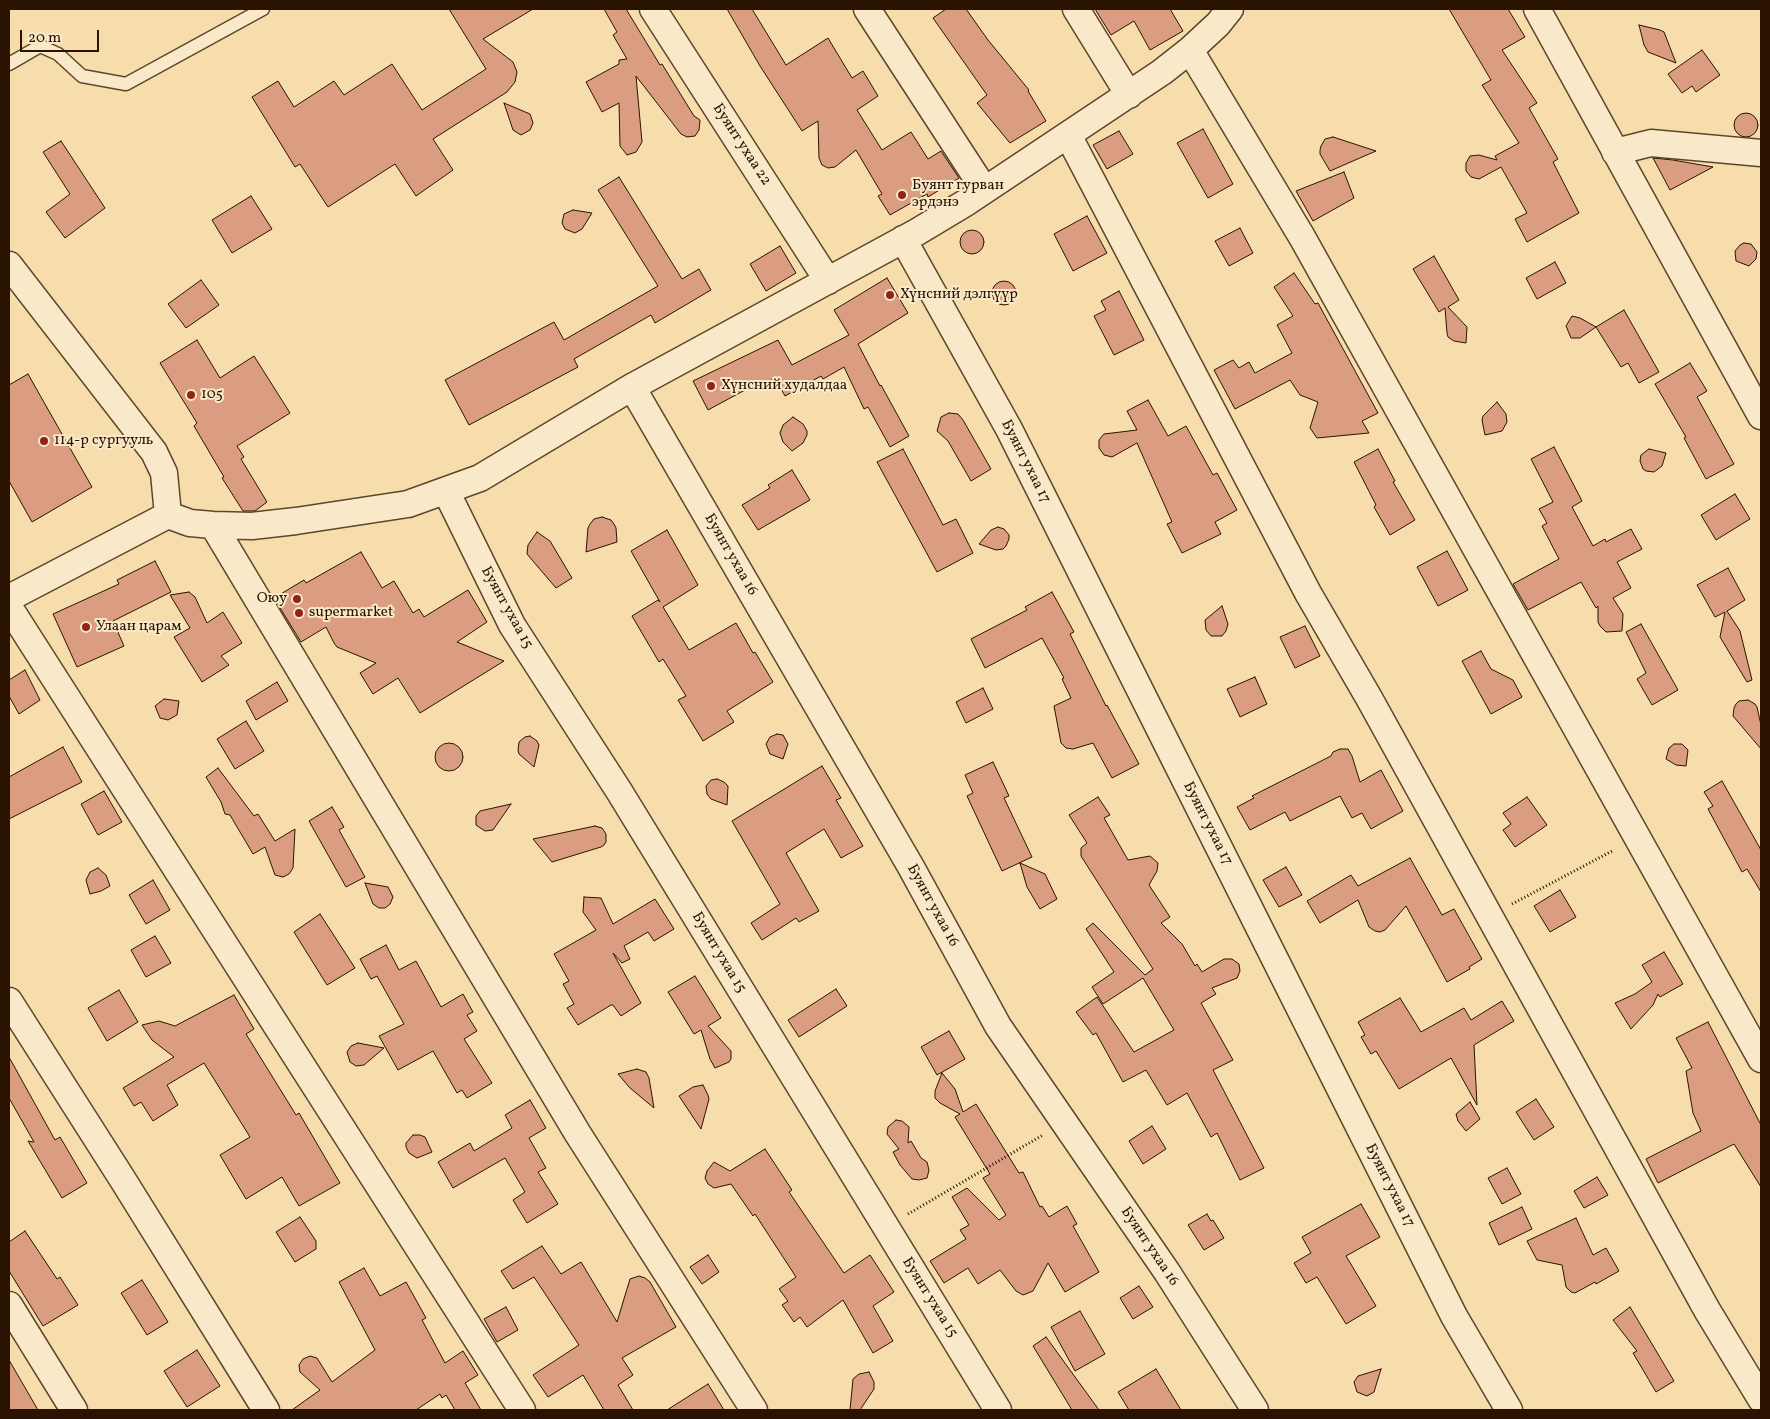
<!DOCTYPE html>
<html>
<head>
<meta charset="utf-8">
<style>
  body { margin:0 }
  #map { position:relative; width:1770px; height:1419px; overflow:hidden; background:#f7ddac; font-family:Vollkorn,serif }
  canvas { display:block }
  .frame { position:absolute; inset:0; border:10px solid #2a1300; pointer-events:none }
  .scale { position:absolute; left:20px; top:30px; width:79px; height:22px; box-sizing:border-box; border:2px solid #2a1300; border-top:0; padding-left:6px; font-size:15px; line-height:18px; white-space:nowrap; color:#2a1300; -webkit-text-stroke:4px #fae9c9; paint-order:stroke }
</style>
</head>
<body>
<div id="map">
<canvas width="1770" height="1419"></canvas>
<div class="frame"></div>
<div class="scale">20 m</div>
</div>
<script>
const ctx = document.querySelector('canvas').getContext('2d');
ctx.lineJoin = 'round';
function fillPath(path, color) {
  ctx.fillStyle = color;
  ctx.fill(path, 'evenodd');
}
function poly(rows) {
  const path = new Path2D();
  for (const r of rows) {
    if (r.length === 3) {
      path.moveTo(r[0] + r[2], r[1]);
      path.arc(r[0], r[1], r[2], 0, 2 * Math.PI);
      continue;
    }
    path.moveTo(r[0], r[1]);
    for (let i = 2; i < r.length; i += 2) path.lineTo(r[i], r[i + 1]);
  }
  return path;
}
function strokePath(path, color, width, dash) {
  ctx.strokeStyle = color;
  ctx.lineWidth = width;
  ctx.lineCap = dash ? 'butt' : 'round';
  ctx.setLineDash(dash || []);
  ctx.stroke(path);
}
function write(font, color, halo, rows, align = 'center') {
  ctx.font = font + ' Vollkorn,serif';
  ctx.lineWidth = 4;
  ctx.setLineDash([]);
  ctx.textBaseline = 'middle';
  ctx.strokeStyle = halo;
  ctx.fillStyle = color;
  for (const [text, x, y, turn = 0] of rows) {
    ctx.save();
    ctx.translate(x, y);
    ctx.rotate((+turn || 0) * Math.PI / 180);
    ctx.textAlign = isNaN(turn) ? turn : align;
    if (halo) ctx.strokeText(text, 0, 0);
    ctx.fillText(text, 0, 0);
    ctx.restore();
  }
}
const building = poly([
  [449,9,533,9,483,39,513,62,517,72,515,82,507,92,433,139,453,170,416,196,395,164,328,207,300,164,295,167,252,97,278,81,294,107,334,81,344,95,392,64,422,110,486,69,449,9],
  [604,9,626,9,660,65,662,64,694,116,700,120,699,130,695,136,687,137,681,134,636,76,642,142,636,152,627,155,620,146,619,103,602,112,586,82,619,64,619,60,627,59,613,35,617,32,604,9],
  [727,9,752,9,786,65,828,38,852,78,863,71,878,96,857,110,882,150,911,132,928,159,941,151,959,178,928,197,927,194,890,215,878,196,882,194,856,150,835,167,828,168,822,165,819,158,818,121,802,131,760,66,727,9],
  [946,9,966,9,988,40,1029,90,1028,91,1046,121,1010,143,977,103,987,95,933,18,946,9],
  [1095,9,1170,9,1183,31,1150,50,1134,21,1111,35,1095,9],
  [1449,9,1508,9,1525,37,1502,50,1537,103,1529,108,1558,159,1553,162,1579,213,1527,242,1515,219,1527,213,1501,167,1479,179,1471,177,1466,171,1466,163,1470,156,1479,155,1497,160,1495,156,1519,143,1482,85,1491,80,1449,9],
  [1639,25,1660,30,1664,32,1676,63,1648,52,1644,45,1639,25],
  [1702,50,1720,75,1696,92,1692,86,1682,93,1668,74,1702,50],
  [504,103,530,114,533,123,530,130,521,135,513,130,504,103],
  [1746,125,12],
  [1203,129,1233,184,1208,198,1177,143,1203,129],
  [1119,131,1133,154,1107,169,1093,145,1119,131],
  [1333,137,1376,151,1330,171,1320,154,1320,150,1321,146,1325,139,1333,137],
  [61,141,105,208,65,238,46,212,70,194,43,152,61,141],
  [1653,158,1673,160,1713,167,1670,190,1653,158],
  [1344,172,1354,198,1313,221,1296,191,1344,172],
  [619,177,682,279,699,269,711,290,655,323,651,315,574,359,578,367,469,425,445,380,554,322,564,340,658,286,598,190,619,177],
  [251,196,272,229,232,253,212,220,251,196],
  [573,210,592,213,582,229,575,233,565,229,562,223,564,214,573,210],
  [1087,216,1107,253,1073,271,1054,234,1087,216],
  [1240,228,1253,253,1229,266,1215,241,1240,228],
  [972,242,12],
  [1744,243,1751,244,1757,252,1756,259,1749,266,1736,261,1735,251,1740,245,1744,243],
  [780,246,796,273,766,291,750,264,780,246],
  [1434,256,1459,300,1448,307,1467,327,1466,343,1454,341,1448,337,1447,333,1445,308,1439,312,1413,269,1434,256],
  [1555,262,1566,283,1537,299,1526,278,1555,262],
  [1294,273,1315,304,1318,303,1378,413,1362,421,1369,433,1317,438,1310,428,1318,402,1300,395,1290,380,1235,409,1214,370,1233,360,1239,368,1249,362,1255,373,1292,353,1277,325,1293,316,1274,287,1294,273],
  [887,278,908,313,858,344,880,386,881,385,909,436,890,447,868,407,864,409,844,367,823,379,821,376,785,396,775,378,760,386,758,383,708,410,693,381,778,340,792,365,849,335,834,310,887,278],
  [201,280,219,305,186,328,168,304,201,280],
  [1004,293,12],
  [1119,291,1144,340,1114,355,1094,316,1106,310,1101,301,1119,291],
  [1624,310,1659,372,1639,383,1628,363,1621,367,1596,327,1580,338,1571,338,1566,326,1572,316,1580,318,1596,327,1624,310],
  [197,340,220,378,254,356,290,413,237,446,244,457,241,459,267,502,255,511,243,511,222,478,224,477,194,426,197,423,160,363,197,340],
  [1690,363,1707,391,1697,397,1734,464,1706,479,1684,438,1686,437,1655,384,1690,363],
  [28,374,92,487,32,522,9,481,9,385,28,374],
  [1148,400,1168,436,1186,426,1213,475,1217,473,1237,510,1215,522,1221,534,1182,553,1167,524,1172,522,1137,443,1112,457,1104,455,1099,448,1099,440,1104,434,1137,430,1127,411,1148,400],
  [1497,402,1506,414,1507,422,1502,431,1485,435,1482,420,1483,416,1497,402],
  [949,413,958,414,963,420,991,469,971,481,948,441,937,431,941,417,949,413],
  [793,417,803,424,807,431,807,435,803,443,792,451,783,442,780,433,783,425,793,417],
  [1554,447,1582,501,1572,507,1593,546,1605,539,1606,542,1631,529,1642,549,1617,562,1631,588,1613,598,1623,614,1622,631,1606,632,1600,626,1598,622,1598,606,1596,608,1581,582,1528,610,1513,584,1559,559,1542,526,1547,523,1539,509,1553,502,1531,459,1554,447],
  [903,449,943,525,956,519,973,553,937,572,877,462,903,449],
  [1378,449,1395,481,1393,482,1415,520,1390,535,1374,507,1376,505,1354,462,1378,449],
  [1649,449,1666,453,1662,466,1654,472,1646,471,1643,469,1640,461,1641,455,1649,449],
  [792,470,810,500,758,530,742,505,770,488,768,485,792,470],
  [1735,494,1750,519,1716,540,1701,515,1735,494],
  [602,517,611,520,614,524,616,528,617,542,586,552,588,528,590,524,594,519,602,517],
  [998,527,1004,529,1009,535,1009,539,1006,546,1003,549,996,550,979,544,991,530,998,527],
  [667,530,698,585,663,607,689,650,736,623,753,653,755,652,773,682,727,711,734,722,703,741,678,700,686,696,663,659,659,662,632,616,658,600,660,602,631,551,667,530],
  [537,532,550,541,572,578,556,588,527,554,528,545,537,532],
  [1447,551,1468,590,1438,606,1417,567,1447,551],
  [361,552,382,588,394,581,413,613,419,609,424,617,468,590,487,622,457,642,504,661,420,713,398,678,373,694,360,673,376,663,337,647,334,643,326,627,301,642,274,598,304,580,306,583,361,552],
  [155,561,171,592,113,621,124,646,77,667,53,614,119,584,117,580,155,561],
  [1728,568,1745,600,1727,611,1740,631,1752,680,1747,682,1720,637,1725,612,1715,617,1697,585,1728,568],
  [189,592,195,597,207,623,223,612,242,643,221,656,229,665,202,682,174,637,190,628,170,595,189,592],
  [1052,592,1074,632,1070,634,1106,706,1107,705,1139,764,1112,778,1093,743,1073,749,1066,748,1061,743,1054,706,1071,698,1062,679,1064,678,1042,638,985,668,971,639,1027,610,1025,607,1052,592],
  [1222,606,1228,624,1226,631,1222,636,1211,636,1206,630,1205,620,1222,606],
  [1641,624,1678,690,1652,705,1637,679,1646,673,1626,632,1641,624],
  [1305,626,1320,656,1295,668,1280,637,1305,626],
  [1481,651,1491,669,1513,680,1522,697,1491,714,1462,661,1481,651],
  [25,670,40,700,19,714,9,696,9,680,25,670],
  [1255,677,1267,704,1240,717,1227,689,1255,677],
  [277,682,288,701,256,720,246,701,277,682],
  [983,688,993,709,966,723,956,702,983,688],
  [164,699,179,701,177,715,168,720,160,718,155,706,164,699],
  [1748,700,1755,704,1757,707,1761,725,1761,749,1733,716,1734,708,1736,704,1739,701,1748,700],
  [246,721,264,751,235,769,217,739,246,721],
  [777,734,783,735,788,744,783,759,770,754,766,744,770,737,777,734],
  [530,736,537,741,539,745,534,767,519,754,518,750,519,742,525,737,530,736],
  [449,757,14],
  [1674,744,1682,744,1688,750,1686,766,1676,765,1666,759,1669,748,1674,744],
  [63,747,82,782,9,819,9,777,63,747],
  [1340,749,1348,749,1352,756,1360,782,1381,770,1403,811,1371,829,1362,813,1352,818,1340,796,1290,821,1285,812,1250,830,1237,807,1254,798,1252,796,1331,756,1333,752,1340,749],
  [993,762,1009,796,1004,798,1032,857,1002,871,967,796,973,793,965,775,993,762],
  [822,766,841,798,836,800,863,846,841,858,824,829,786,853,819,911,799,922,796,918,762,940,751,923,780,904,732,821,822,766],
  [218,768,254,816,258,814,275,841,295,829,293,868,289,874,283,877,275,875,265,847,253,854,230,815,225,814,221,802,206,777,218,768],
  [717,779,724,782,728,786,727,805,711,799,707,794,706,786,711,780,717,779],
  [1722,781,1761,850,1761,892,1747,869,1742,872,1708,809,1713,806,1704,792,1722,781],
  [104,791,122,822,98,835,81,804,104,791],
  [1098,797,1110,815,1104,818,1128,860,1150,856,1158,863,1157,871,1149,885,1170,917,1161,923,1182,944,1195,966,1197,964,1202,972,1224,959,1232,959,1239,964,1240,971,1237,978,1212,988,1216,994,1201,1003,1233,1060,1213,1070,1264,1168,1240,1180,1217,1133,1211,1137,1187,1093,1167,1105,1146,1070,1123,1082,1096,1033,1093,1035,1076,1012,1097,997,1134,1052,1174,1030,1143,978,1103,1004,1092,987,1114,972,1086,929,1093,923,1145,975,1153,969,1081,856,1081,848,1087,843,1069,815,1098,797],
  [1527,797,1547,825,1515,847,1503,830,1511,824,1503,813,1527,797],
  [511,804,493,830,485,831,476,825,476,816,480,811,511,804],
  [332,807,344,827,339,830,365,877,346,887,309,821,332,807],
  [595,826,602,828,606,834,606,842,604,845,601,847,552,862,533,839,595,826],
  [1410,858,1442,915,1454,909,1482,959,1469,967,1470,969,1447,982,1406,906,1385,930,1380,932,1375,931,1369,927,1358,900,1320,923,1307,901,1351,875,1358,886,1410,858],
  [1020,863,1045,874,1057,899,1040,909,1027,887,1020,863],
  [1286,867,1302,895,1279,907,1263,880,1286,867],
  [98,868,106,875,110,886,101,891,90,894,86,880,90,872,98,868],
  [153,880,170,910,146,924,129,895,153,880],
  [365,883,388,887,393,897,390,904,385,908,379,908,373,904,365,883],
  [1560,890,1576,917,1550,932,1534,906,1560,890],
  [584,897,601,898,613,924,655,899,674,929,654,941,648,932,624,946,630,959,622,963,613,953,641,1003,621,1016,613,1005,611,1005,578,1025,567,1008,574,1004,563,984,569,981,554,954,596,930,583,912,584,897],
  [320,914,355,968,327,985,294,932,320,914],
  [155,936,171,963,146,977,131,950,155,936],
  [386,945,399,970,416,961,441,1007,463,994,473,1012,467,1015,477,1031,464,1039,492,1083,467,1098,462,1090,457,1093,433,1051,398,1070,379,1036,404,1024,377,976,371,979,360,959,386,945],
  [1664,952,1683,984,1660,997,1658,994,1653,1005,1631,1029,1615,1003,1635,994,1652,982,1642,965,1664,952],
  [695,976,721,1018,708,1026,731,1051,731,1059,729,1062,715,1068,710,1059,701,1030,694,1034,668,992,695,976],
  [836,989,847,1006,799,1037,788,1020,836,989],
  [119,990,138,1022,107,1041,88,1008,119,990],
  [234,995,254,1029,246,1034,296,1115,299,1113,340,1183,299,1206,282,1177,246,1199,220,1155,250,1137,204,1063,167,1085,178,1105,153,1121,141,1102,134,1106,123,1088,174,1057,152,1040,142,1025,159,1021,175,1026,234,995],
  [1400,998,1421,1032,1464,1008,1471,1020,1502,1001,1514,1021,1474,1045,1477,1105,1451,1058,1399,1089,1376,1051,1371,1054,1361,1037,1365,1035,1358,1022,1400,998],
  [1708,1022,1761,1125,1761,1187,1734,1144,1658,1183,1646,1159,1701,1131,1693,1113,1686,1071,1692,1068,1676,1038,1708,1022],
  [949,1031,965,1059,937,1075,921,1047,949,1031],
  [358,1043,384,1048,364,1065,356,1066,350,1062,347,1052,351,1046,358,1043],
  [9,1057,55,1140,60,1137,87,1183,62,1198,28,1141,34,1142,9,1098,9,1057],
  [637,1069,646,1072,649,1078,654,1108,630,1088,618,1074,637,1069],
  [942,1073,955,1089,963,1112,976,1104,1019,1173,1023,1172,1040,1207,1042,1206,1049,1217,1067,1206,1077,1224,1073,1226,1099,1272,1065,1292,1048,1263,1033,1291,1023,1295,1016,1291,1000,1270,978,1284,968,1268,944,1283,930,1261,966,1239,960,1230,969,1225,952,1197,967,1188,999,1220,1006,1215,983,1178,990,1174,955,1117,960,1114,940,1103,935,1098,935,1091,942,1073],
  [703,1085,708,1095,709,1099,701,1129,679,1096,693,1087,703,1085],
  [1536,1099,1554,1127,1534,1140,1516,1112,1536,1099],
  [530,1100,546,1128,529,1138,546,1168,538,1172,558,1204,527,1223,513,1200,525,1192,505,1158,453,1188,438,1162,470,1143,474,1151,512,1128,505,1115,530,1100],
  [1470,1102,1480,1119,1466,1131,1458,1121,1456,1114,1470,1102],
  [896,1120,902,1121,909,1127,908,1143,911,1141,921,1158,927,1162,929,1170,927,1178,919,1180,912,1179,900,1165,893,1152,899,1149,887,1134,888,1127,896,1120],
  [1152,1126,1166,1149,1143,1164,1129,1141,1152,1126],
  [413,1135,420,1135,425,1137,432,1152,417,1158,409,1153,406,1147,406,1143,413,1135],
  [765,1149,792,1190,789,1192,844,1273,870,1255,894,1292,873,1306,893,1341,873,1353,843,1300,807,1327,800,1317,794,1322,782,1305,788,1301,779,1289,796,1277,755,1214,753,1216,731,1184,714,1188,708,1184,705,1178,707,1171,714,1162,730,1171,765,1149],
  [1507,1168,1521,1194,1502,1204,1488,1178,1507,1168],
  [1597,1177,1608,1195,1584,1208,1574,1191,1597,1177],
  [1361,1204,1380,1237,1346,1256,1376,1306,1346,1324,1317,1277,1306,1283,1294,1263,1311,1253,1302,1237,1361,1204],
  [1522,1207,1532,1229,1499,1245,1489,1223,1522,1207],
  [1207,1214,1211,1221,1213,1220,1224,1238,1204,1250,1188,1225,1207,1214],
  [300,1217,316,1241,316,1249,295,1262,276,1232,300,1217],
  [1576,1218,1593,1255,1606,1248,1619,1271,1596,1284,1595,1282,1575,1293,1571,1292,1566,1287,1562,1265,1537,1260,1527,1241,1576,1218],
  [25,1231,57,1279,60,1277,78,1305,43,1326,9,1271,9,1242,25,1231],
  [542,1246,561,1274,581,1262,617,1322,630,1279,639,1276,645,1278,650,1282,676,1327,622,1358,633,1375,618,1385,633,1410,604,1410,583,1375,548,1397,533,1375,579,1345,534,1277,513,1289,501,1271,542,1246],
  [708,1255,719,1272,702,1284,690,1267,708,1255],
  [364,1268,380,1296,406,1282,426,1318,422,1320,445,1363,463,1351,478,1375,465,1383,481,1410,455,1410,446,1395,442,1398,440,1394,416,1410,292,1410,320,1390,300,1372,299,1365,303,1359,310,1356,317,1358,332,1382,375,1350,339,1282,364,1268],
  [142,1280,168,1322,147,1335,121,1293,142,1280],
  [1139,1286,1153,1307,1133,1319,1120,1298,1139,1286],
  [506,1307,518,1330,497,1342,484,1319,506,1307],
  [1630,1307,1674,1381,1656,1392,1633,1353,1637,1351,1613,1320,1630,1307],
  [1080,1311,1105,1354,1075,1371,1051,1327,1080,1311],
  [1046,1337,1099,1410,1072,1410,1033,1346,1046,1337],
  [197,1350,220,1386,187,1407,164,1371,197,1350],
  [9,1360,38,1410,9,1410,9,1360],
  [1156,1369,1181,1410,1129,1410,1118,1392,1156,1369],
  [1381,1369,1374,1392,1367,1396,1357,1392,1354,1382,1358,1376,1381,1369],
  [869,1372,874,1382,874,1389,860,1410,850,1410,853,1379,859,1374,869,1372],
  [708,1384,724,1410,667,1410,708,1384]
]);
const path = poly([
  [1512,904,1614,850],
  [908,1214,1043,1135]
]);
const lane = poly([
  [9,64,40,46,58,54,82,76,126,84,263,9]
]);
const street = poly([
  [653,9,828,281],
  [867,9,984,189],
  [1076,9,1129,95],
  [1537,9,1761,416],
  [1190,50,1302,237,1761,1059],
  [1068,135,1308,593,1369,698,1707,1310,1761,1399],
  [1615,152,1651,143,1761,153],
  [903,239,1009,429,1454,1316,1509,1410],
  [9,265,154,452,164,473,168,515],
  [632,387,911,867,998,1026,1167,1272,1255,1410],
  [446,491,512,625,619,791,998,1410],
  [213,525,578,1134,754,1410],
  [9,598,168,515,190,523,213,525,252,526,296,521,408,504,480,478,632,387,917,232,967,202,1162,72,1190,50,1218,24,1230,9],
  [9,607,522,1410],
  [9,1001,123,1180,266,1410],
  [9,1305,74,1410]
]);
const markers = [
  [902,195,5,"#8f2418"],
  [890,295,5,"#8f2418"],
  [711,386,5,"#8f2418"],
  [191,395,5,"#8f2418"],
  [44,441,5,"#8f2418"],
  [297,599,5,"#8f2418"],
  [299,613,5,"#8f2418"],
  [86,627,5,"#8f2418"]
];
const streetNames = [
  ["Буянт ухаа 22",741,145,57],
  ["Буянт ухаа 17",1025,462,63],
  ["Буянт ухаа 16",730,555,60],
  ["Буянт ухаа 15",506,608,61],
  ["Буянт ухаа 17",1207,824,63],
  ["Буянт ухаа 16",932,906,61],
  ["Буянт ухаа 15",718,953,59],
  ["Буянт ухаа 17",1389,1186,63],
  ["Буянт ухаа 16",1149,1247,56],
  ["Буянт ухаа 15",929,1298,58]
];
const poiNames = [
  ["Буянт гурван",912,186],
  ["эрдэнэ",912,203],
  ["Хүнсний дэлгүүр",900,295],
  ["Хүнсний худалдаа",721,386],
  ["105",201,395],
  ["114-р сургууль",54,441],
  ["Оюу",287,599,"right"],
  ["supermarket",309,613],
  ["Улаан царам",96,627]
];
fillPath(building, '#da9d81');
strokePath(building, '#2a1300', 1);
strokePath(lane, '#5d462b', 15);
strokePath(street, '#5d462b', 29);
strokePath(path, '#2a1300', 3, [1, 2.5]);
strokePath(lane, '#fae9c9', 12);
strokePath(street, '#fae9c9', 26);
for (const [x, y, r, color] of markers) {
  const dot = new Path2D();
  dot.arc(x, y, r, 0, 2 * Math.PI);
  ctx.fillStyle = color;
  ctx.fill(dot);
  strokePath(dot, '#fae9c9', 2);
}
write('15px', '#2a1300', '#fae9c9', streetNames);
write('15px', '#2a1300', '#fae9c9', poiNames, 'left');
</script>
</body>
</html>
